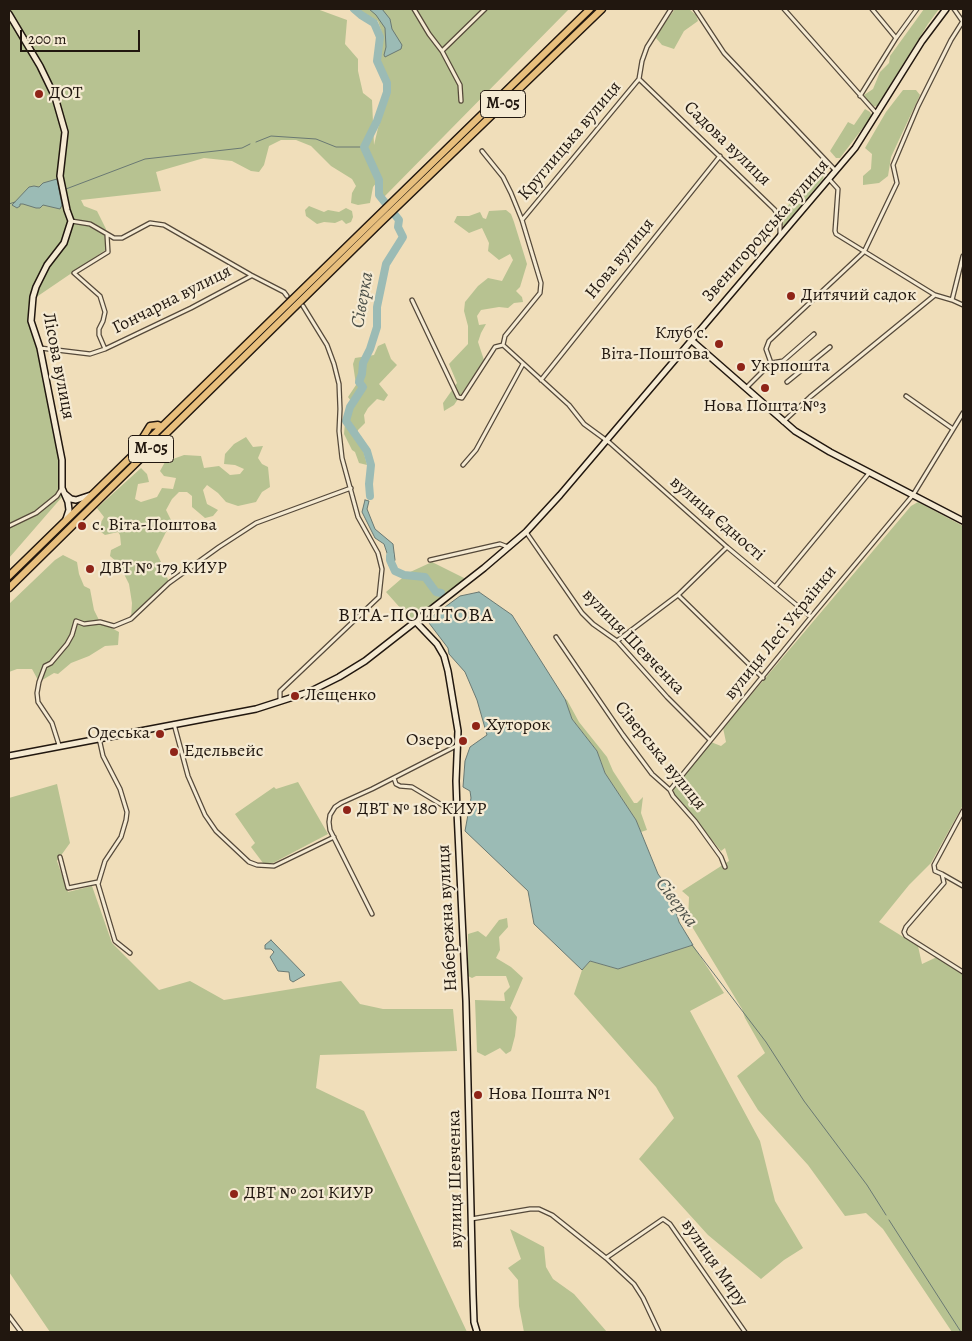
<!DOCTYPE html>
<html>
<head>
<meta charset="utf-8">
<style>
  body { margin:0 }
  #map { position:relative; width:972px; height:1341px; overflow:hidden; background:#f0deba; font-family:Alegreya,serif }
  canvas { display:block }
  .frame { position:absolute; inset:0; border:10px solid #21170f; pointer-events:none }
  .scale { position:absolute; left:20px; top:30px; width:120px; height:22px; box-sizing:border-box; border:2px solid #21170f; border-top:0; padding-left:6px; font-size:15px; line-height:18px; white-space:nowrap; color:#21170f; -webkit-text-stroke:4px #f5ead2; paint-order:stroke }
</style>
</head>
<body>
<div id="map">
<canvas width="972" height="1341"></canvas>
<div class="frame"></div>
<div class="scale">200 m</div>
</div>
<script>
const ctx = document.querySelector('canvas').getContext('2d');
ctx.lineJoin = 'round';
function fillPath(path, color) {
  ctx.fillStyle = color;
  ctx.fill(path, 'evenodd');
}
function poly(rows) {
  const path = new Path2D();
  for (const r of rows) {
    path.moveTo(r[0], r[1]);
    for (let i = 2; i < r.length; i += 2) path.lineTo(r[i], r[i + 1]);
  }
  return path;
}
function strokePath(path, color, width, dash) {
  ctx.strokeStyle = color;
  ctx.lineWidth = width;
  ctx.lineCap = dash ? 'butt' : 'round';
  ctx.setLineDash(dash || []);
  ctx.stroke(path);
}
function write(font, color, halo, rows, align = 'center') {
  ctx.font = font + ' Alegreya,serif';
  ctx.lineWidth = 4.5;
  ctx.setLineDash([]);
  ctx.textBaseline = 'middle';
  ctx.strokeStyle = halo;
  ctx.fillStyle = color;
  for (const [text, x, y, turn = 0] of rows) {
    ctx.save();
    ctx.translate(x, y);
    ctx.rotate((+turn || 0) * Math.PI / 180);
    ctx.textAlign = isNaN(turn) ? turn : align;
    if (halo) ctx.strokeText(text, 0, 0);
    ctx.fillText(text, 0, 0);
    ctx.restore();
  }
}
const green = poly([
  [9,9,317,9,347,20,345,44,358,59,358,71,363,93,372,100,374,145,378,128,389,96,389,83,380,61,383,36,378,21,357,9,569,9,384,197,379,195,377,182,373,187,370,203,358,205,351,203,352,193,356,186,352,179,331,166,311,146,296,140,281,140,269,146,264,165,259,172,251,171,232,161,204,158,156,172,161,191,81,200,84,206,97,211,106,229,107,249,35,298,31,307,59,459,58,484,62,497,9,558],
  [675,9,689,9,696,15,698,21,684,31,674,49,662,45,656,38,657,34],
  [924,9,939,9,928,24,877,106,872,107,864,95,873,89,880,72,889,63,890,56],
  [903,90,916,90,920,95,891,157,888,176,879,183,863,185,863,176,871,169,872,154,865,148,886,112],
  [865,109,870,112,872,116,840,158,836,158,830,151,848,122,854,125],
  [821,168,825,170,823,179,784,226,782,225,785,212,790,202,801,196],
  [309,206,324,212,328,210,339,212,346,208,352,211,353,217,351,222,346,224,342,220,335,223,324,222,317,224,306,216,305,210],
  [506,210,511,214,514,222,527,264,520,287,516,291,522,297,523,302,514,303,508,308,499,307,481,310,477,316,479,325,486,324,481,333,478,342,484,360,454,405,444,411,443,403,457,383,449,364,468,344,468,326,464,311,465,302,478,286,488,278,502,281,513,260,510,254,499,260,488,251,489,243,482,228,469,233,454,222,457,216,469,216,480,212,483,218,486,219,489,211],
  [385,343,391,359,397,365,379,384,388,395,384,401,377,399,368,408,364,415,365,423,358,430,356,439,363,450,367,465,359,463,355,452,352,450,344,434,346,411,351,401,348,397,356,385,353,364,355,358,374,355,378,346],
  [246,437,253,447,263,446,258,458,262,464,268,467,270,487,262,492,256,502,238,506,226,502,218,493,207,485,203,490,207,504,218,510,213,516,205,518,192,507,192,496,187,492,179,492,172,499,166,510,174,526,166,532,156,552,164,568,169,583,131,619,132,603,129,584,119,564,110,556,111,550,121,545,120,535,118,532,105,535,97,529,104,517,97,508,141,468,147,474,149,482,138,484,135,499,141,502,157,497,162,488,173,489,176,478,164,476,160,471,165,462,184,455,201,456,204,468,219,466,230,475,240,474,244,469,235,465,224,464,225,454,234,444],
  [918,502,963,526,963,805,931,863,909,885,879,922,918,946,922,964,937,957,963,974,963,1332,952,1332,883,1229,866,1213,845,1216,808,1165,758,1110,737,1076,765,1053,745,1018,742,1009,688,920,689,897,682,891,729,861,725,848,721,851,674,795,673,785,711,742,721,746,726,742,723,728,911,506],
  [63,555,77,562,79,574,84,586,90,589,94,610,100,622,119,632,118,645,105,646,89,656,71,663,58,674,54,673,39,682,32,669,17,669,9,672,9,604,55,560],
  [432,562,468,580,411,620,386,592,408,573],
  [565,699,567,700,579,722,607,757,613,771,634,803,637,803,643,797,641,813,647,830,641,832,636,820,605,773,597,751,572,719],
  [298,782,328,834,273,863,263,863,251,847,255,843,235,814,274,787,276,789],
  [57,784,70,843,57,861,68,892,92,886,112,943,159,990,190,981,224,1000,341,981,360,1004,383,1009,453,1009,457,1051,320,1055,316,1088,364,1111,467,1332,50,1332,9,1272,9,798],
  [507,918,508,927,499,937,500,950,496,958,511,967,523,978,510,1008,517,1017,515,1036,511,1051,506,1054,500,1048,485,1056,477,1052,475,1000,505,1001,504,993,510,987,506,976,476,976,472,978,468,976,468,934,478,931,486,937,499,920],
  [693,945,724,993,690,1011,760,1141,775,1201,803,1248,784,1260,761,1279,708,1235,639,1159,674,1118,656,1087,574,994,582,970,590,961,618,969],
  [510,1229,544,1247,546,1267,553,1279,574,1294,607,1332,524,1332,519,1306,518,1280,508,1268,521,1259]
]);
const water = poly([
  [369,9,382,9,390,19,392,29,402,45,401,49,385,57,384,55,386,47,385,28,376,15,369,9],
  [57,179,62,205,60,209,43,205,40,208,36,208,23,204,20,204,20,206,17,208,12,205,29,187,34,186,39,187,43,183,57,179],
  [365,500,369,501,367,509,375,529,393,544,395,560,392,566,389,566,387,558,388,556,384,544,375,538,362,512,365,500],
  [479,592,512,615,565,699,572,719,597,751,605,773,636,820,658,874,669,889,679,922,693,945,618,969,590,961,582,970,534,924,528,891,465,831,471,798,470,791,463,787,465,761,470,747,487,735,477,700,465,672,449,654,448,648,429,623,430,618,460,596,479,592],
  [271,940,305,975,293,982,290,980,289,972,278,971,270,957,274,952,271,949,265,949,265,945,271,940]
]);
const stream = poly([
  [256,142,271,136,316,139,336,147,364,147],
  [66,189,145,159,242,148,250,144],
  [9,204,15,202],
  [692,945,766,1042,804,1101,867,1185,886,1215],
  [889,1220,961,1332]
]);
const river = poly([
  [354,9,361,15,374,23,380,37,377,61,387,83,387,92,377,121,364,147,379,180,379,195,399,220,398,227,403,237,386,264,377,307,377,327,370,349,363,363,362,374,359,382,363,387,350,407,346,421,367,451,371,465,369,484,370,496],
  [390,556,390,560,395,571,404,575,425,577,436,592,441,593]
]);
const street = poly([
  [414,9,429,34,442,51,460,85,461,101],
  [695,9,724,53,835,170],
  [784,9,877,114],
  [872,9,896,38],
  [954,9,963,22],
  [442,51,485,9],
  [639,79,774,209,780,217,780,236],
  [860,96,896,38,917,9],
  [482,151,503,177,511,193,522,220,541,283,540,293,505,336,503,345,569,405,584,424,610,443,727,547,811,617],
  [829,179,838,189,835,231,836,234,935,295],
  [522,220,639,79,642,61,647,47,671,9],
  [71,221,90,224,114,238,122,238,150,223,164,225,251,275,284,292,287,296],
  [412,300,458,397,462,398,495,347,503,345],
  [952,300,963,305],
  [40,348,90,354,105,349,191,308,251,276],
  [105,349,99,335,99,329,103,321,105,312,100,296,74,273,108,252,107,235],
  [771,363,783,361,814,334],
  [541,380,720,156],
  [787,382,830,347],
  [746,388,771,363,766,349,769,341,864,252,897,183,893,165,918,106,951,40,963,21],
  [906,396,953,429],
  [783,422,810,397,935,295,952,300,963,256],
  [463,465,476,450,523,364],
  [9,526,36,513,57,496,62,488],
  [526,532,582,613,593,624,617,641,667,697,710,740],
  [430,560,500,544,508,547],
  [775,587,870,472],
  [678,595,763,678],
  [556,637,623,735,652,774,670,790,673,796,695,821,721,857,725,867],
  [617,641,678,595,727,547],
  [280,701,280,691,379,597,382,569,378,553,358,517,342,458,339,431,340,409,339,384,334,364,327,345,303,306],
  [174,724,188,776,205,815,216,831,249,862,257,865,274,866,334,837],
  [99,738,103,756,120,789,127,812,126,820,121,837,105,861,98,884,115,941,130,953],
  [59,745,52,723,38,702,37,693,39,682,45,666,51,663,67,644,72,635,76,621,84,624,100,622,114,626,131,619,169,583,219,547,256,523,351,488],
  [394,778,396,784,400,786,412,787,447,808,457,811],
  [670,790,811,617,913,495,963,413],
  [963,811,934,865,935,871,942,874,944,883,906,927,904,932,906,936,963,972],
  [60,857,68,888,98,882],
  [942,874,963,886],
  [372,914,330,830,329,822,330,815,335,807,341,803,372,789,458,745],
  [471,1219,530,1209,539,1209,552,1215,606,1258,634,1284,643,1298,659,1332],
  [606,1258,663,1219,670,1224,745,1332],
  [9,1316,21,1332]
]);
const secondary = poly([
  [9,14,40,66,55,97,65,132,60,176,67,210,71,221,64,243,47,265,36,287,33,297,31,321,40,348,62,460,62,488,68,502,69,510,66,519],
  [691,340,795,431,830,452,963,521],
  [65,494,71,499,76,500,91,495],
  [416,622,437,644,444,656,448,671,458,731,456,781,457,811,466,1001,473,1294,474,1322,477,1332],
  [9,756,256,709,309,692,339,677,365,661,484,568,526,532,560,495,855,148,922,41,946,9]
]);
const highway = poly([
  [137,447,150,426,158,425,161,427],
  [9,576,590,9],
  [9,588,381,222,602,9]
]);
const markers = [
  [39,94,5,"#8f2418"],
  [791,296,5,"#8f2418"],
  [719,344,5,"#8f2418"],
  [741,367,5,"#8f2418"],
  [765,388,5,"#8f2418"],
  [82,526,5,"#8f2418"],
  [90,569,5,"#8f2418"],
  [295,696,5,"#8f2418"],
  [476,726,5,"#8f2418"],
  [160,734,5,"#8f2418"],
  [463,741,5,"#8f2418"],
  [174,752,5,"#8f2418"],
  [347,810,5,"#8f2418"],
  [478,1095,5,"#8f2418"],
  [234,1194,5,"#8f2418"]
];
const shields = [
  [503,104,45],
  [151,449,45]
];
const shieldNames = [
  ["М-05",503,104],
  ["М-05",151,449]
];
const poiNames = [
  ["ДОТ",49,94],
  ["Дитячий садок",801,296],
  ["Клуб с.",709,334,"right"],
  ["Віта-Поштова",709,355,"right"],
  ["Укрпошта",751,367],
  ["Нова Пошта №3",765,407,"center"],
  ["с. Віта-Поштова",92,526],
  ["ДВТ № 179 КИУР",100,569],
  ["Лещенко",305,696],
  ["Хуторок",486,726],
  ["Одеська",150,734,"right"],
  ["Озеро",453,741,"right"],
  ["Едельвейс",184,752],
  ["ДВТ № 180 КИУР",357,810],
  ["Нова Пошта №1",488,1095],
  ["ДВТ № 201 КИУР",244,1194]
];
const streetNames = [
  ["Круглицька вулиця",570,141,-50],
  ["Садова вулиця",727,144,44],
  ["Звенигородська вулиця",766,231,-49],
  ["Нова вулиця",620,259,-51],
  ["Гончарна вулиця",172,300,-27],
  ["Лісова вулиця",58,366,79],
  ["вулиця Єдності",717,519,41],
  ["вулиця Лесі Українки",781,633,-51],
  ["вулиця Шевченка",633,642,46],
  ["Сіверська вулиця",660,756,51],
  ["Набережна вулиця",448,918,-93],
  ["вулиця Шевченка",456,1179,-91],
  ["вулиця Миру",714,1263,55]
];
const waterNames = [
  ["Сіверка",363,300,-80],
  ["Сіверка",676,903,53]
];
const quarterNames = [
  ["ВІТА-ПОШТОВА",416,616]
];
fillPath(green, '#b7c291');
fillPath(water, '#9bbbb5');
strokePath(water, '#6a7973', 1);
strokePath(stream, '#6a7973', 1);
strokePath(river, '#9bbbb5', 8);
strokePath(street, '#55493a', 5.5);
strokePath(secondary, '#21170f', 8);
strokePath(highway, '#21170f', 9);
strokePath(street, '#f5ead2', 3);
strokePath(secondary, '#f5ead2', 5);
strokePath(highway, '#e8bf7d', 6);
for (const [x, y, r, color] of markers) {
  const dot = new Path2D();
  dot.arc(x, y, r, 0, 2 * Math.PI);
  ctx.fillStyle = color;
  ctx.fill(dot);
  strokePath(dot, '#f5ead2', 2);
}
for (const [x, y, w] of shields) {
  const box = new Path2D();
  box.roundRect(x - w / 2, y - 13.5, w, 27, 4);
  ctx.fillStyle = '#f5ead2';
  ctx.fill(box);
  strokePath(box, '#21170f', 1);
}
write('bold 16px', '#21170f', null, shieldNames);
write('18px', '#21170f', '#f5ead2', poiNames, 'left');
write('18px', '#21170f', '#f5ead2', streetNames);
write('italic 19px', '#4c5049', '#f5ead2', waterNames);
ctx.letterSpacing = '1px';
write('20px', '#21170f', '#f5ead2', quarterNames);
ctx.letterSpacing = '0px';
</script>
</body>
</html>
